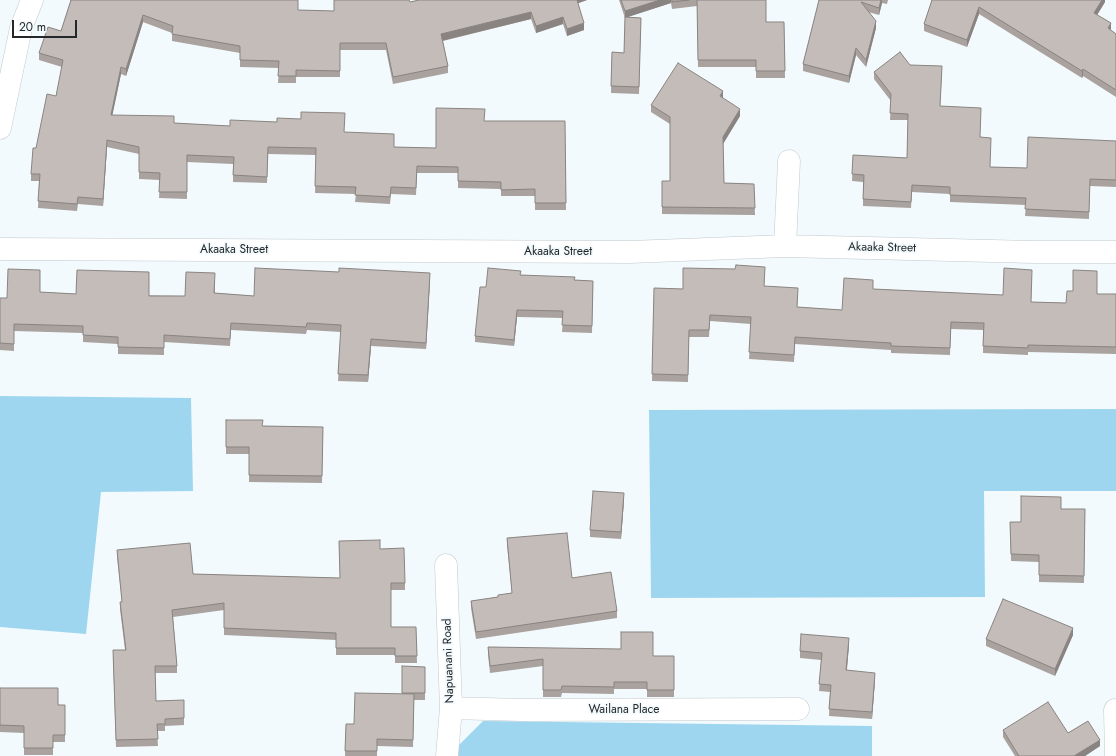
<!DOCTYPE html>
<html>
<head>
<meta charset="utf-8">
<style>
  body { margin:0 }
  #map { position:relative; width:1116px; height:756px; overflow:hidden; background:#f2fafe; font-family:Jost,sans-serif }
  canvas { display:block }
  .scale { position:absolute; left:12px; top:20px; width:65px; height:18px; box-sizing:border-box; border:2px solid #25282a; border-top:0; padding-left:5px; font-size:12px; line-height:14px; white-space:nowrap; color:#25282a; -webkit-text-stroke:3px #f2fafe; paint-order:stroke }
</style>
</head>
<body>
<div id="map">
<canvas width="1116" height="756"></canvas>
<div class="scale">20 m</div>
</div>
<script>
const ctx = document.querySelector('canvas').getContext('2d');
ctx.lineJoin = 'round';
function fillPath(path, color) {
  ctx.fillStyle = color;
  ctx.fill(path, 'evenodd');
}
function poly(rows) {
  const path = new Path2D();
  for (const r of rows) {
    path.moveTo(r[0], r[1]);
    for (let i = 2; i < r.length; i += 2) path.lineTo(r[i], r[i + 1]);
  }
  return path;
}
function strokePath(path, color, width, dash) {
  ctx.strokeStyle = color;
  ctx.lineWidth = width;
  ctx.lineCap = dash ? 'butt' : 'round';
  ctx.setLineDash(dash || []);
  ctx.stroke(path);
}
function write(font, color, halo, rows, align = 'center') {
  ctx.font = font + ' Jost,sans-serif';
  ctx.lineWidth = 3.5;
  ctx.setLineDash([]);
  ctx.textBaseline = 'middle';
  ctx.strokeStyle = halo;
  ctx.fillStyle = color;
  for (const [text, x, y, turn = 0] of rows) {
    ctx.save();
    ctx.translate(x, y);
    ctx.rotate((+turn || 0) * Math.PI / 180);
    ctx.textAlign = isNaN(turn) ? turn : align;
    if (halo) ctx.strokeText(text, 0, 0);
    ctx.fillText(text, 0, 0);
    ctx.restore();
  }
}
const green = poly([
  [0,396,191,398,193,491,101,492,86,634,0,627],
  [1116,409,1116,491,984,491,985,597,651,598,649,410],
  [483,721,872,726,872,756,457,756,457,747]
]);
const minor = poly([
  [0,128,21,28,32,0],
  [785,246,789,161],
  [0,249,630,252,785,246,1033,252,1116,252],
  [446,565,451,708,447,756],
  [451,708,522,710,798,709],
  [1115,710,1116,756]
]);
const wall = poly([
  [71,0,298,10,334,11,410,2,419,0,587,0,578,3,584,30,567,36,563,24,536,33,531,19,443,41,448,66,448,73,393,84,386,50,340,50,340,77,296,77,296,83,278,83,279,68,240,67,240,53,172,41,172,33,143,22,126,76,121,74,112,115,174,123,230,126,344,132,394,147,436,148,485,121,565,121,566,210,535,210,535,196,501,196,501,189,458,188,458,173,417,173,416,195,391,194,390,204,355,202,356,194,315,193,316,155,268,154,267,183,233,182,233,164,187,162,187,199,159,198,160,180,139,179,139,154,107,147,103,206,78,204,77,211,38,208,39,181,31,181,31,174,36,148,56,96,62,67,39,60,39,53,61,31],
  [619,0,766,0,766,22,784,22,785,78,756,78,756,67,698,67,697,6,672,9,671,3,627,17,641,18,639,94,611,93,612,52,624,53,625,18],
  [819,0,888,0,887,4,882,3,879,15,868,12,876,28,866,67,856,55,849,83,803,71,803,64],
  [932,0,1105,0,1105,2,1097,15,1111,30,1116,34,1116,97,1083,76,1082,78,979,14,967,47,924,31,924,24],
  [910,65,942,73,940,106,981,137,990,167,1027,168,1116,141,1116,187,1090,186,1089,219,1025,216,1026,205,950,202,950,194,912,192,911,208,863,206,863,182,852,181,853,155,907,158,908,120,890,120,891,101,874,79,874,72],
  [723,98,740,116,723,144,724,183,754,184,755,215,662,214,662,181,670,181,670,124,651,112,651,105],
  [735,269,765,273,764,286,798,295,797,307,842,310,873,289,1003,295,1032,277,1031,302,1066,303,1097,294,1116,294,1116,354,1028,352,1028,355,983,353,983,330,951,329,950,355,891,353,891,350,795,344,794,362,749,359,751,324,710,321,709,337,689,337,688,382,652,381,654,288,683,289],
  [521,275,575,280,593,281,592,333,562,332,563,318,517,317,514,346,475,342,475,336,486,287],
  [215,280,215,293,254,296,430,280,426,349,371,346,368,382,338,381,341,332,307,330,306,334,231,330,230,346,164,342,164,355,118,354,118,344,83,342,83,333,14,331,14,351,0,350,0,298,7,298,40,292,76,294,185,296],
  [226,420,263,426,323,427,322,483,249,482,249,454,226,454],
  [624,500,621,539,590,537,590,530],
  [1061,509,1085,509,1084,583,1039,582,1039,562,1011,561,1010,522,1021,522],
  [507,538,572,578,617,611,617,618,476,639,471,608,471,601,498,597,512,593,507,545],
  [339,541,380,549,405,583,405,590,391,590,391,627,416,627,417,663,395,663,395,655,336,655,336,640,224,635,224,610,173,617,177,666,177,673,155,673,156,701,184,718,184,725,165,726,165,731,157,731,158,746,116,747,113,657,125,650,120,609,120,602,122,602,117,557,117,550,193,574,340,578],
  [1073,635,1055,676,986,646,986,639],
  [849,645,847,670,875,680,872,719,829,716,830,692,819,691,821,660,800,658,800,651],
  [488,647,653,656,674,656,674,697,647,697,647,689,614,689,614,694,562,693,561,697,543,697,543,666,490,673,488,654],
  [402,666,425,667,425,700,414,700,413,747,377,746,377,756,345,756,346,724,354,724,402,694],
  [0,688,58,705,65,705,65,742,53,742,53,755,24,755,24,733,0,732],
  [1003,730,1068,733,1100,746,1085,756,1015,756,1003,737]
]);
const shadedWall = poly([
  [576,0,587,0,576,4],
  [660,0,671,0,671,3,625,18,625,11],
  [881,0,882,0,882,3,879,15,879,8],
  [1102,0,1105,0,1105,2,1094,20,1094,13],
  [979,7,979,14,967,47,967,40],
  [531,12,531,19,441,41,441,34],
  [143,15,143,22,126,76,126,69],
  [563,17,563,24,536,33,536,26],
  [876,21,876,28,866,67,866,60],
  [584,23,584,30,567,36,567,29],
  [1111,23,1111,30,1108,28],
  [856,48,856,55,849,83,849,76],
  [121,67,121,74,111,122,111,115],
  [1083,69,1083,76,1082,78,1082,71],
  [723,91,723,98,720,96],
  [740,109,740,116,723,144,723,137],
  [107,140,107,147,103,206,103,199],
  [430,273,430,280,426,349,426,343],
  [517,310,517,317,514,346,514,340],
  [371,339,371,346,368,382,368,375],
  [624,493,624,500,621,539,621,532],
  [1073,628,1073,635,1055,676,1055,669],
  [849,638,849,645,846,677,846,670],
  [875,673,875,680,872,719,872,712],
  [1100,740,1100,746,1085,756,1074,756]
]);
const building = poly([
  [71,0,298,0,298,10,334,11,334,0,409,0,410,2,419,0,577,0,584,23,567,29,563,17,536,26,531,12,441,34,448,66,393,77,386,43,340,43,340,71,296,70,296,76,278,76,279,61,240,60,240,46,172,34,173,26,143,15,126,69,121,67,111,115,174,116,174,123,230,126,230,120,277,122,277,118,301,119,301,112,345,113,344,132,394,134,394,147,436,148,436,108,485,109,484,121,565,121,566,203,535,203,535,189,501,190,501,182,458,181,458,167,417,166,416,188,391,187,390,197,355,195,356,187,315,186,316,148,268,147,267,177,233,175,234,157,187,155,187,192,159,192,160,173,139,172,139,147,107,140,103,199,78,197,77,204,38,201,40,174,31,174,33,148,36,148,47,94,56,96,63,60,39,53,48,27,61,31,71,0],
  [621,0,660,0,625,11,621,0],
  [672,0,689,0,672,2,672,0],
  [697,0,766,0,766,22,784,22,785,71,756,71,756,60,698,60,697,0],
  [819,0,881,0,879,8,861,2,876,21,866,60,856,48,849,76,803,64,819,0],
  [932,0,1102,0,1094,13,1111,23,1108,28,1116,34,1116,90,1083,69,1082,71,979,7,967,40,924,24,932,0],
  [625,17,641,18,639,87,611,86,612,52,624,53,625,17],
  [900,52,910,65,942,66,940,106,981,108,980,137,991,138,990,167,1027,168,1028,137,1116,141,1116,180,1090,179,1089,212,1025,209,1026,198,950,195,950,187,912,185,911,202,863,199,864,175,852,174,853,155,907,158,908,114,890,113,891,94,874,72,900,52],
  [678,63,723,91,720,96,740,109,723,137,724,183,754,184,755,208,662,207,662,181,670,181,670,117,651,105,678,63],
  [736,265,765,267,764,286,798,288,797,307,842,310,844,278,873,280,873,289,1003,295,1004,268,1032,270,1031,302,1066,303,1067,291,1073,291,1073,270,1097,271,1097,294,1116,294,1116,347,1028,345,1028,348,983,346,984,323,951,322,950,348,891,346,891,343,795,337,794,355,749,352,751,317,710,315,709,330,689,330,688,375,652,374,654,288,683,289,683,268,735,269,736,265],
  [255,268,339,272,339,268,430,273,426,343,371,339,368,375,338,374,341,325,307,323,306,327,231,323,230,339,164,335,164,348,118,347,118,337,83,335,83,326,14,324,14,344,0,343,0,298,7,298,8,269,40,270,40,292,76,294,77,270,149,272,149,296,185,296,186,272,215,273,214,293,254,296,255,268],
  [488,268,521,271,520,275,575,277,574,280,593,281,592,326,562,325,563,311,517,310,514,340,475,336,480,287,486,287,488,268],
  [226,420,263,420,262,426,323,427,322,476,249,475,249,447,226,447,226,420],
  [593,491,624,493,621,532,590,530,593,491],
  [1021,496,1061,497,1061,509,1085,509,1084,576,1039,575,1039,555,1011,554,1010,522,1021,522,1021,496],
  [567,533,572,578,611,572,617,611,476,632,471,601,498,597,498,595,512,593,507,538,567,533],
  [380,540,380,549,404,548,405,583,391,583,391,627,416,627,417,656,395,656,395,648,336,648,336,633,224,628,224,603,172,610,177,666,155,666,156,701,184,700,184,718,165,719,165,724,157,724,158,739,116,740,113,650,126,650,120,602,122,602,117,550,190,543,193,574,340,578,339,541,380,540],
  [1003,599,1073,628,1055,669,986,639,1003,599],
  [621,632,653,632,653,656,674,656,674,690,647,690,647,682,614,682,614,687,562,686,561,690,543,690,543,659,490,666,488,647,621,649,621,632],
  [801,634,849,638,846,670,875,673,872,712,829,709,831,685,819,684,822,653,800,651,801,634],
  [402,666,425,667,425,693,402,693,402,666],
  [0,688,58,688,58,705,65,705,65,735,53,735,53,748,24,748,24,726,0,725,0,688],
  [355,693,414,694,413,740,377,739,377,751,345,751,346,724,354,724,355,693],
  [1048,702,1068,733,1088,721,1100,740,1074,756,1019,756,1003,730,1048,702]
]);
const streetNames = [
  ["Akaaka Street",882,248,1],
  ["Akaaka Street",234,250],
  ["Akaaka Street",558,252],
  ["Napuanani Road",449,661,-92],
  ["Wailana Place",624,710]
];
fillPath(green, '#9ed6f0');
strokePath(minor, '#c1c9cd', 23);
strokePath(minor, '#fff', 22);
fillPath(wall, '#a9a29e');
fillPath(shadedWall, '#898481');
fillPath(building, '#c4bcb8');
strokePath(building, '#898481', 1);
write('12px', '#25282a', '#f2fafe', streetNames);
</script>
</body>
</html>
